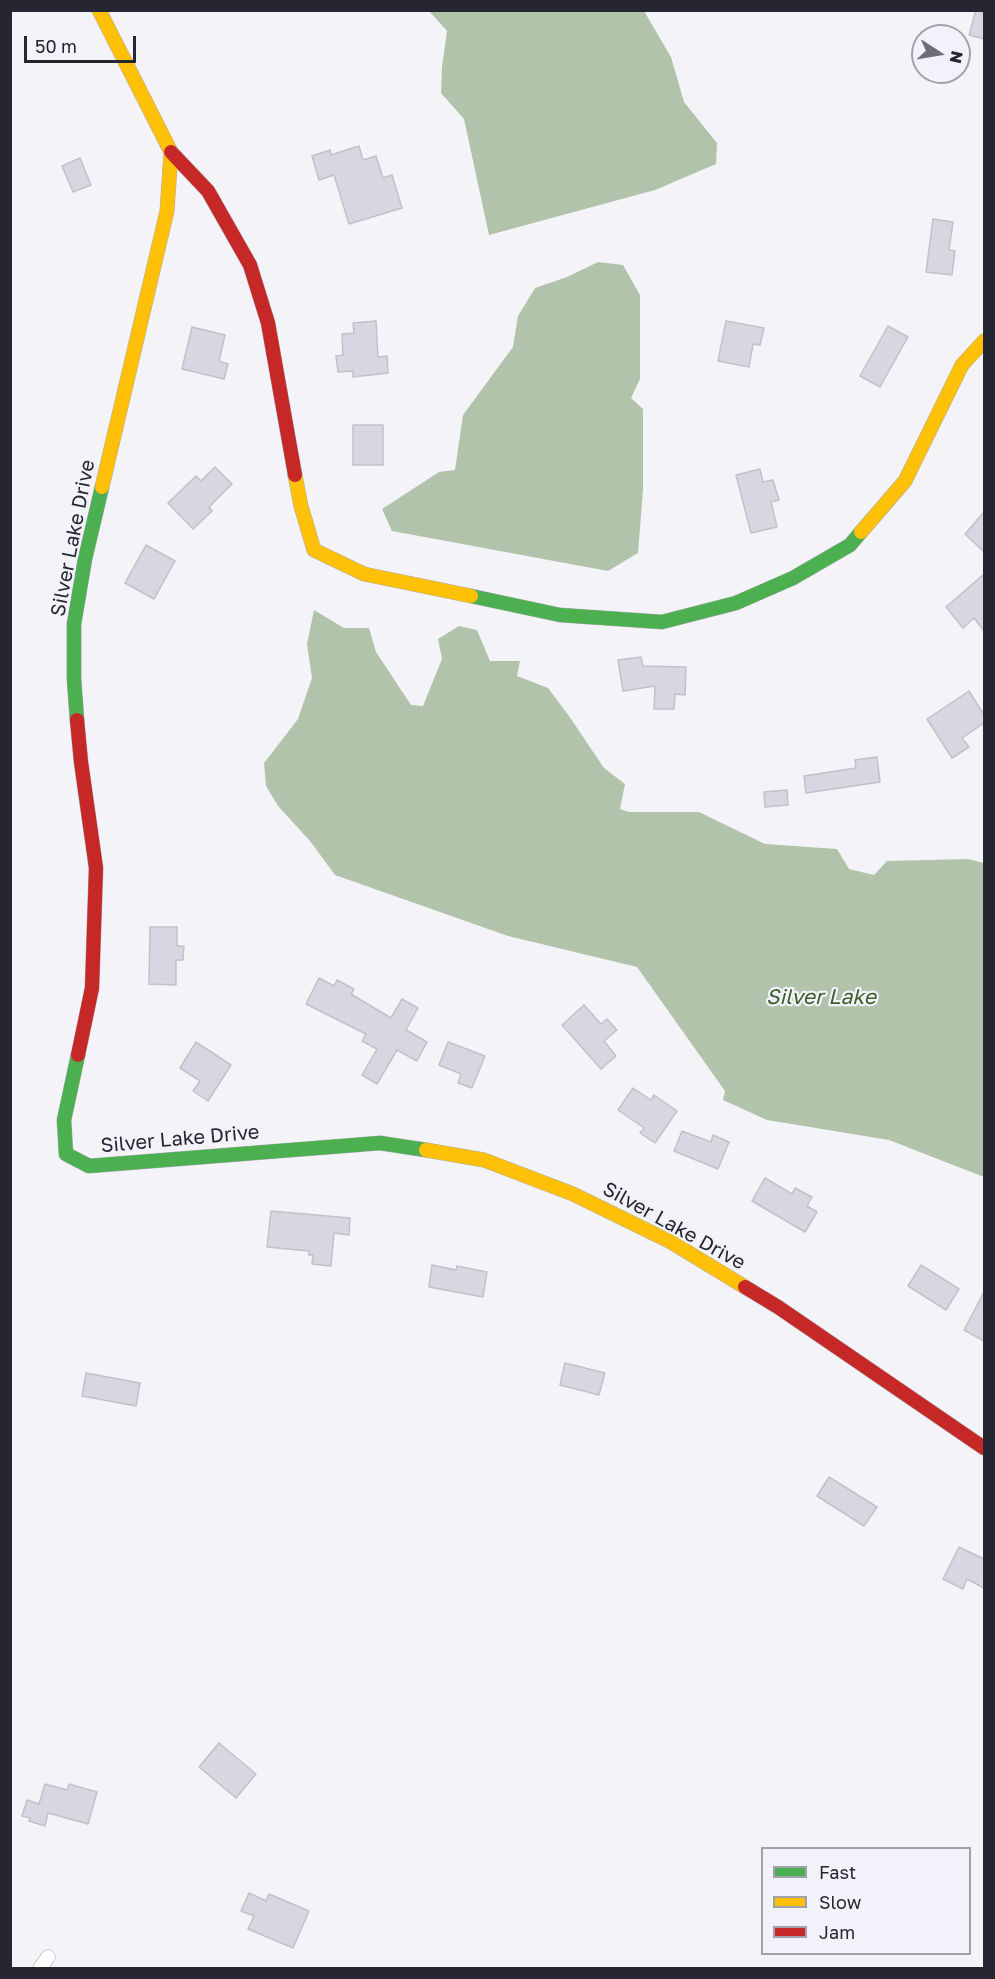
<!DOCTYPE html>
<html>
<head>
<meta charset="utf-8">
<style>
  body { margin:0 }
  #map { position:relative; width:995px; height:1979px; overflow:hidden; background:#f4f4f8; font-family:"Golos Text",sans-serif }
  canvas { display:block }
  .frame { position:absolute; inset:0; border:12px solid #252632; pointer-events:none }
  .legend { position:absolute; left:761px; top:1847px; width:210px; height:108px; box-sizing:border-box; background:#f2f3fa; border:2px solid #a0a1aa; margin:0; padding:8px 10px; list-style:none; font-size:18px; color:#252632 }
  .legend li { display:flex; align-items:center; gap:12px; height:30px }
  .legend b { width:30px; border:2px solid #a0a1aa }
  .north { position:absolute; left:911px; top:24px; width:60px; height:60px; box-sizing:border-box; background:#f2f3fa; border:2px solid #a0a1aa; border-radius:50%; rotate:102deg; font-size:16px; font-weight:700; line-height:24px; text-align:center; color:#252632 }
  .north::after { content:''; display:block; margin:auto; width:21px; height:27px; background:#6d6e77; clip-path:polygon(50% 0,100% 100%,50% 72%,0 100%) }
  .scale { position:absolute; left:24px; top:36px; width:112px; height:27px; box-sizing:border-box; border:3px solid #252632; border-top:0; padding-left:8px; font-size:18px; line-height:21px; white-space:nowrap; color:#252632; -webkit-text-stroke:4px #f2f3fa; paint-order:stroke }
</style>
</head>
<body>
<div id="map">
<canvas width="995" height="1979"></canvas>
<div class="frame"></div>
<ul class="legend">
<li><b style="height:8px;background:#4caf50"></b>Fast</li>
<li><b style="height:8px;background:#ffc107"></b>Slow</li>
<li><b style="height:8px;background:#c62828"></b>Jam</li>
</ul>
<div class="north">N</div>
<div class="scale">50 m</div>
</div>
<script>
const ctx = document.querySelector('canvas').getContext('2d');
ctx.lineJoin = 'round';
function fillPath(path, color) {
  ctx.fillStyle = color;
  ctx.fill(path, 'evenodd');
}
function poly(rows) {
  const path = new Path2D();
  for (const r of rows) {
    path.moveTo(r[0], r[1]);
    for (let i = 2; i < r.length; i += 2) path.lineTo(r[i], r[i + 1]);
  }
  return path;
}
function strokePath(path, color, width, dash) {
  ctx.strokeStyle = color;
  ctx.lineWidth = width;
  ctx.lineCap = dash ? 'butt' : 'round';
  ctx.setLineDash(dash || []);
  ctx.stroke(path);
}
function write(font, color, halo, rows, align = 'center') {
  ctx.font = font + ' "Golos Text",sans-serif';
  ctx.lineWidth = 4.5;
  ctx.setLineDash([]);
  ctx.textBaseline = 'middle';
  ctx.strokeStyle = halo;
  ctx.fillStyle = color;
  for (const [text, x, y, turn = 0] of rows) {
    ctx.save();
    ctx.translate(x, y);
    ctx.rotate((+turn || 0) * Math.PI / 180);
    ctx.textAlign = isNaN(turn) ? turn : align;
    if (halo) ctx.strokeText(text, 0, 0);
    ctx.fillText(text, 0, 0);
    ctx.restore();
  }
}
const water = poly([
  [429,11,644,11,671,57,684,102,717,143,716,164,655,190,489,235,464,119,441,93,442,67,447,31],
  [598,262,623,265,640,295,640,379,631,398,643,409,643,489,638,553,608,571,392,531,382,509,439,472,455,470,463,415,513,347,518,316,535,288,567,277],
  [314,610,344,628,369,628,376,652,411,705,423,706,442,659,438,639,459,626,477,630,490,661,520,661,517,676,548,688,569,716,604,768,625,784,620,809,629,812,699,812,765,844,837,849,849,869,874,875,887,861,968,859,984,863,984,1177,889,1140,767,1120,723,1100,725,1091,637,967,508,936,335,875,310,841,278,806,266,786,264,763,298,719,312,678,307,644]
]);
const building = poly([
  [976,10,984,10,984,39,969,35,976,10],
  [359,146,363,160,376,156,383,178,392,175,402,208,349,224,334,175,319,180,312,156,330,150,331,155,359,146],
  [80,158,91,185,73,192,62,166,80,158],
  [933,219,953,222,949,250,955,251,952,275,926,272,933,219],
  [376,321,378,357,387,356,388,373,353,377,353,371,338,372,336,356,343,355,342,334,354,333,353,323,376,321],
  [726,321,764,328,760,345,753,344,749,367,718,361,726,321],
  [888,326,908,337,880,387,860,376,888,326],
  [192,327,225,335,219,361,228,364,224,379,182,369,192,327],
  [353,425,383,425,383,465,353,465,353,425],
  [215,467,232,484,209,507,212,511,193,529,168,503,196,476,201,481,215,467],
  [760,469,763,482,773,480,779,500,771,502,777,527,751,533,736,475,760,469],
  [984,512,984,552,965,534,984,512],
  [146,545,175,561,154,599,125,583,146,545],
  [984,574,984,631,974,618,963,628,946,607,984,574],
  [641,657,643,666,686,667,685,695,675,694,674,709,654,709,655,686,623,691,618,660,641,657],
  [969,691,984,715,984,723,962,738,969,747,952,758,927,719,969,691],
  [877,757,880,782,806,793,804,776,856,768,855,760,877,757],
  [787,790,788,805,765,807,764,792,787,790],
  [150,927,177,927,177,946,184,946,183,960,176,960,176,985,149,984,150,927],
  [319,978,334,986,337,980,354,989,351,994,391,1018,402,999,418,1008,406,1030,427,1042,417,1061,397,1050,377,1084,362,1075,377,1049,362,1041,366,1034,306,1004,319,978],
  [584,1005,601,1024,607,1019,617,1030,604,1041,616,1056,601,1069,562,1025,584,1005],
  [196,1042,231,1065,208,1101,193,1091,200,1081,180,1068,196,1042],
  [448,1042,485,1056,472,1088,458,1083,461,1074,439,1065,448,1042],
  [633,1088,651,1100,654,1095,677,1111,655,1143,640,1133,644,1128,618,1110,633,1088],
  [682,1131,711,1142,713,1135,729,1142,718,1169,674,1151,682,1131],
  [765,1178,792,1194,795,1188,812,1197,807,1206,817,1212,805,1232,752,1201,765,1178],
  [271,1211,350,1218,349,1235,334,1233,331,1266,312,1264,313,1255,309,1255,309,1251,267,1247,271,1211],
  [432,1265,456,1270,457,1266,487,1272,483,1297,429,1287,432,1265],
  [921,1265,959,1289,946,1310,908,1286,921,1265],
  [984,1292,984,1341,964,1330,984,1292],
  [565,1363,605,1373,599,1395,560,1385,565,1363],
  [86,1373,140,1383,136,1406,82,1396,86,1373],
  [829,1477,877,1507,864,1526,817,1496,829,1477],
  [959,1547,984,1559,984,1588,967,1579,963,1589,943,1579,959,1547],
  [219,1743,256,1774,236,1798,199,1767,219,1743],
  [45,1784,67,1790,69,1784,97,1792,88,1824,48,1813,45,1826,29,1821,30,1818,22,1816,27,1800,39,1804,45,1784],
  [249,1893,266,1901,269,1894,309,1911,293,1948,248,1929,254,1916,241,1911,249,1893]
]);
const street = poly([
  [40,1968,48,1957]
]);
const fast = poly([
  [471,596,560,615,662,622,736,603,793,578,850,545,861,532],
  [77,720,74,679,74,624,85,559,102,487],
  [78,1055,64,1120,66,1154,89,1166,380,1143,426,1150]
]);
const slow = poly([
  [99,10,171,152,167,211,102,487],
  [295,475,301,506,314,550,364,574,471,596],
  [861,532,905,481,962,365,984,341],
  [426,1150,484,1160,573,1194,671,1242,745,1287]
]);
const jam = poly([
  [171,152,208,191,250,265,268,323,295,475],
  [77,720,81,762,96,868,92,988,78,1055],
  [745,1287,778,1307,984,1448]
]);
const streetNames = [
  ["Silver Lake Drive",73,538,-79],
  ["Silver Lake Drive",180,1139,-5],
  ["Silver Lake Drive",674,1226,29]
];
const waterNames = [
  ["Silver Lake",821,997]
];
fillPath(water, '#b1c3aa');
fillPath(building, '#d7d7e1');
strokePath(building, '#c0c1c9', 1.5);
strokePath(street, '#acacb4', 15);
strokePath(fast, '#acacb4', 15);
strokePath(slow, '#acacb4', 15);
strokePath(jam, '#acacb4', 15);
strokePath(street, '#fdfdfe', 14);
strokePath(fast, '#4caf50', 14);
strokePath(slow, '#ffc107', 14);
strokePath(jam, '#c62828', 14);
write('20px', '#252632', '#f2f3fa', streetNames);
write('italic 21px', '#3c5f2a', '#f2f3fa', waterNames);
</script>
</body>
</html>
